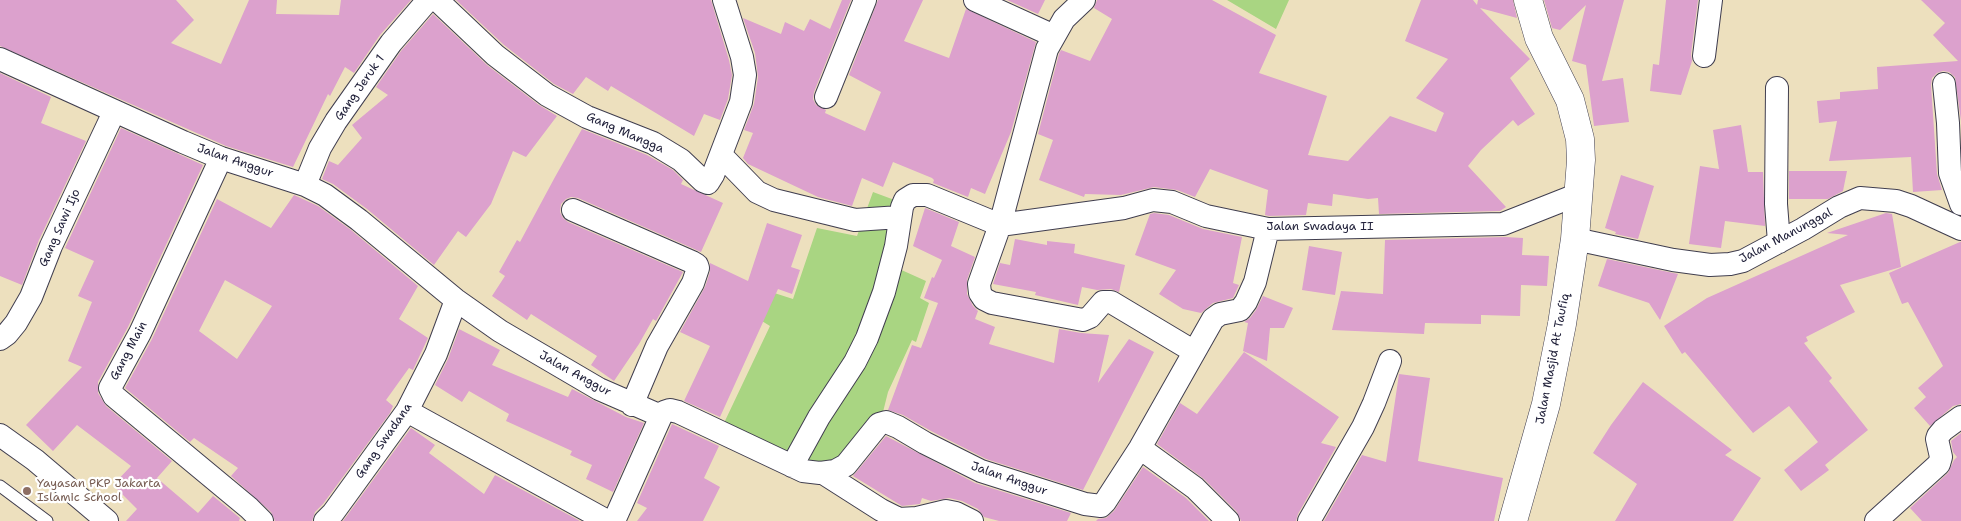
<!DOCTYPE html>
<html>
<head>
<meta charset="utf-8">
<style>
  body { margin:0 }
  canvas { display:block; background:#ede0be }
</style>
</head>
<body>
<canvas width="1961" height="521"></canvas>
<script>
const ctx = document.querySelector('canvas').getContext('2d');
ctx.lineJoin = 'round';
function fillPath(path, color) {
  ctx.fillStyle = color;
  ctx.fill(path, 'evenodd');
}
function poly(rows) {
  const path = new Path2D();
  for (const r of rows) {
    path.moveTo(r[0], r[1]);
    for (let i = 2; i < r.length; i += 2) path.lineTo(r[i], r[i + 1]);
  }
  return path;
}
function strokePath(path, color, width, dash) {
  ctx.strokeStyle = color;
  ctx.lineWidth = width;
  ctx.lineCap = dash ? 'butt' : 'round';
  ctx.setLineDash(dash || []);
  ctx.stroke(path);
}
function write(font, color, halo, rows, align = 'center') {
  ctx.font = font + ' "Shantell Sans",sans-serif';
  ctx.lineWidth = 4.5;
  ctx.setLineDash([]);
  ctx.textBaseline = 'middle';
  ctx.strokeStyle = halo;
  ctx.fillStyle = color;
  for (const [text, x, y, turn = 0] of rows) {
    ctx.save();
    ctx.translate(x, y);
    ctx.rotate((+turn || 0) * Math.PI / 180);
    ctx.textAlign = isNaN(turn) ? turn : align;
    if (halo) ctx.strokeText(text, 0, 0);
    ctx.fillText(text, 0, 0);
    ctx.restore();
  }
}
const green = poly([
  [1227,0,1289,0,1276,29],
  [873,192,908,205,897,268,926,281,920,298,929,303,916,342,912,340,888,392,882,416,839,459,813,464,724,423,770,326,752,315,765,290,793,299,817,228,857,236]
]);
const building = poly([
  [0,0,176,0,194,20,171,43,221,64,249,0,277,0,276,14,339,15,341,0,411,0,380,35,354,73,345,67,330,96,328,94,293,167,226,146,0,46],
  [456,0,711,0,729,60,732,75,728,99,720,120,704,114,694,136,611,86,608,91,586,77,573,94,554,84,504,45],
  [842,0,851,0,814,92,813,99,816,105,826,110,825,113,865,131,881,92,849,75,878,0,923,0,904,41,949,58,966,9,1036,42,1011,132,985,194,971,188,968,197,933,183,934,180,932,178,893,162,883,187,862,178,852,206,818,197,748,164,743,158,753,133,744,130,754,104,758,77,755,53,743,18,781,34,785,22,804,31,810,19,830,29],
  [1007,0,1045,0,1038,14],
  [1097,0,1212,0,1276,35,1259,73,1327,96,1308,155,1348,161,1390,116,1436,132,1444,113,1416,98,1448,59,1405,41,1421,0,1473,0,1477,5,1478,0,1513,0,1517,18,1480,8,1530,59,1510,78,1535,114,1518,126,1513,120,1481,150,1468,166,1506,207,1500,211,1379,214,1378,198,1368,199,1333,194,1332,206,1308,203,1306,215,1269,216,1265,215,1268,190,1210,169,1195,197,1177,190,1154,187,1121,195,1085,194,1084,197,1039,180,1053,140,1038,134,1059,54,1061,50,1090,61,1112,19,1094,8],
  [1544,0,1624,0,1602,81,1623,78,1629,122,1594,126,1586,65,1572,61,1586,5,1560,30,1552,28],
  [1666,0,1698,0,1691,54,1692,61,1681,95,1650,91,1653,64,1659,65],
  [1921,0,1961,0,1961,121,1955,77,1949,72,1943,71,1937,73,1932,78,1931,85,1937,174,1942,190,1913,192,1911,157,1829,161,1837,121,1819,123,1817,101,1840,99,1840,92,1878,89,1877,67,1958,61,1933,35,1945,23],
  [433,14,487,65,539,105,557,116,526,157,513,151,491,204,466,237,458,231,434,265,367,209,333,184,322,179,329,161,338,165,362,138,352,125,388,95,376,87,401,51],
  [0,73,51,97,41,123,86,141,39,240,22,285,0,276],
  [1741,125,1748,172,1763,172,1765,226,1725,221,1721,248,1689,244,1700,166,1719,169,1713,130],
  [121,128,203,165,128,327,98,382,98,393,106,406,172,461,157,478,198,513,213,496,240,518,239,521,126,521,137,509,113,485,131,466,77,425,53,451,26,425,82,367,68,361,92,302,78,296,94,261,65,248],
  [582,129,647,155,673,170,683,180,681,184,723,203,701,252,578,198,571,197,566,199,561,204,560,212,563,218,568,222,683,272,656,321,653,319,639,344,614,381,591,365,597,356,531,314,527,320,492,296,505,276,499,272,517,240,520,242,555,177],
  [1789,171,1847,171,1843,191,1828,199,1789,199],
  [1621,175,1654,186,1638,239,1615,234,1616,232,1605,228],
  [294,195,318,206,351,230,418,286,399,319,428,338,413,370,409,368,386,400,393,406,390,413,323,504,315,512,312,521,275,521,271,512,231,476,238,468,194,438,190,442,125,388,152,339,217,199,271,228],
  [225,280,272,306,237,359,199,331],
  [925,208,959,222,951,246,975,257,967,280,967,294,973,306,978,311,975,319,995,327,989,344,1054,363,1059,329,1081,333,1109,335,1098,383,1129,339,1154,352,1083,490,986,459,931,431,903,415,888,410,912,345,921,348,938,303,924,298,932,277,934,278,942,260,913,246],
  [1154,213,1169,215,1203,229,1242,237,1233,283,1239,285,1233,298,1213,303,1201,313,1183,309,1159,294,1176,270,1135,255,1150,214],
  [1886,213,1892,214,1901,267,1840,285,1855,312,1806,337,1808,341,1804,343,1832,378,1829,381,1868,430,1825,465,1829,470,1801,491,1784,470,1818,442,1789,406,1753,433,1685,352,1682,354,1664,326,1707,298,1848,235,1827,233],
  [767,223,802,235,791,267,800,270,792,294,778,289,720,417,684,401,710,346,680,332,705,287,710,272,710,263,748,281],
  [1505,237,1523,238,1522,255,1549,256,1547,286,1521,285,1520,316,1481,315,1481,324,1425,323,1424,334,1332,330,1341,291,1383,294,1385,240],
  [1015,239,1047,245,1047,241,1075,244,1074,253,1125,265,1119,292,1111,289,1097,290,1082,287,1078,305,1035,295,1036,292,993,284,1000,263,1010,265],
  [1960,242,1961,242,1961,404,1953,406,1930,426,1914,408,1926,397,1918,388,1943,366,1908,302,1902,304,1889,273],
  [1309,246,1342,252,1335,295,1302,290],
  [1607,259,1678,274,1660,320,1649,303,1598,286],
  [1263,296,1293,308,1284,328,1270,328,1267,361,1243,351,1248,323,1244,322,1250,318,1256,310],
  [459,329,500,350,492,365,568,397,572,389,574,390,626,417,644,423,613,492,586,479,592,465,570,455,572,451,506,421,509,414,469,391,462,402,435,385,448,359],
  [1244,352,1339,417,1321,443,1336,447,1298,514,1296,521,1241,521,1237,512,1204,479,1157,444,1180,403,1197,414],
  [1399,374,1430,378,1418,461,1503,478,1494,521,1324,521,1362,455,1386,462],
  [1643,382,1732,450,1725,455,1761,478,1733,521,1615,521,1637,484,1593,453,1611,425],
  [672,424,719,446,704,478,720,487,703,521,637,521,647,508,637,503],
  [411,428,435,445,429,453,484,494,495,475,580,521,343,521],
  [1961,433,1961,521,1922,521,1910,508,1948,473,1954,460,1957,457,1953,452,1951,441],
  [886,436,975,483,1071,513,1067,521,999,521,984,517,978,509,962,501,949,498,931,501,922,498,920,504,902,506,853,476],
  [1143,467,1186,498,1209,521,1096,521,1098,519,1106,518,1114,511]
]);
const service = poly([
  [0,486,47,521]
]);
const minor = poly([
  [437,0,495,55,547,95,587,117,653,143,681,160,703,181,708,183,713,175,741,102,745,75,742,57,724,0],
  [975,0,1054,36],
  [1084,0,1064,19,1047,49,1000,225,979,284,980,293,984,299,992,303,1083,320,1090,317,1103,302,1111,302,1193,351],
  [1704,56,1711,0],
  [0,59,183,142,221,158,305,185,325,195,359,220,456,300,500,331,599,389,661,416],
  [1944,84,1948,123,1950,173,1961,204],
  [1777,88,1776,204,1779,242],
  [826,97,865,0],
  [721,155,757,192,774,200,855,220,900,217],
  [221,158,140,333,110,388,114,396,249,508,262,521],
  [305,185,320,148,336,121,391,43,428,0],
  [573,210,692,262,697,265,698,268,693,283,657,346,632,405],
  [1575,239,1673,260,1710,265,1730,264,1743,261,1803,229,1839,207,1860,198,1896,201,1911,206,1961,229],
  [0,339,7,334,16,323,31,297,51,246,114,112],
  [407,411,607,521],
  [0,435,35,460,107,521],
  [1140,448,1195,488,1228,521],
  [792,466,819,417,855,362,867,338,884,292,896,246,902,207,905,200,913,195,927,195,1000,225,1124,208,1153,200,1172,202,1206,216,1268,229,1503,224,1579,194],
  [823,473,881,510,899,519,917,518,946,511,956,513,972,521],
  [325,521,333,513,407,411,436,354,456,300],
  [614,521,661,416,664,412,670,410,678,412,803,471,820,473,835,471,846,465,879,424,886,422,898,427,925,443,981,471,1085,504,1101,506,1105,502,1140,448,1213,319,1220,314,1240,310,1246,302,1255,282,1268,229],
  [1309,521,1363,427,1374,403,1390,361],
  [1876,521,1939,464,1941,457,1937,439,1938,436,1943,430,1961,417]
]);
const tertiary = poly([
  [1513,521,1546,404,1562,324,1575,239,1581,160,1580,139,1570,100,1539,38,1528,0]
]);
const markers = [
  [27,491,5,"#8d6e63"]
];
const streetNames = [
  ["Gang Jeruk 1",360,88,-55],
  ["Gang Mangga",625,133,24],
  ["Jalan Anggur",235,161,19],
  ["Jalan Swadaya II",1320,227],
  ["Gang Sawi Ijo",60,228,-66],
  ["Jalan Manunggal",1786,236,-28],
  ["Gang Main",129,351,-62],
  ["Jalan Masjid At Taufiq",1553,359,-79],
  ["Jalan Anggur",575,374,29],
  ["Gang Swadana",384,441,-55],
  ["Jalan Anggur",1009,479,19]
];
const educationNames = [
  ["Yayasan PKP Jakarta",37,484],
  ["Islamic School",37,498]
];
fillPath(green, '#a9d582');
fillPath(building, '#dca1cd');
strokePath(service, '#403e4f', 13);
strokePath(minor, '#403e4f', 24);
strokePath(tertiary, '#403e4f', 29);
strokePath(service, '#fff', 11);
strokePath(minor, '#fff', 22);
strokePath(tertiary, '#fff', 28);
for (const [x, y, r, color] of markers) {
  const dot = new Path2D();
  dot.arc(x, y, r, 0, 2 * Math.PI);
  ctx.fillStyle = color;
  ctx.fill(dot);
  strokePath(dot, '#fff', 2);
}
write('12px', '#22223b', '#fff', streetNames);
write('12px', '#785e54', '#fff', educationNames, 'left');
</script>
</body>
</html>
